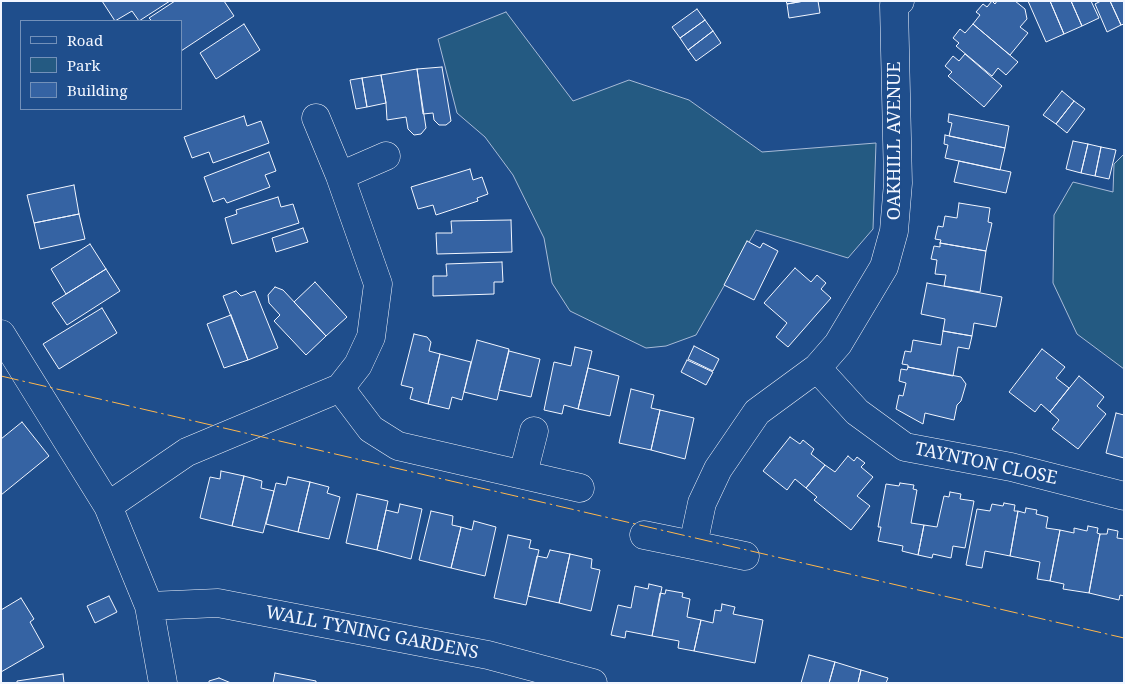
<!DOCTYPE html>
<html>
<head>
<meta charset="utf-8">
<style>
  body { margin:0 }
  #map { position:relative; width:1125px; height:684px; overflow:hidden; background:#1f4e8c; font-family:"Noto Serif",serif }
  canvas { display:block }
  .frame { position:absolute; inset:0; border:2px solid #f2f6ff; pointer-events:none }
  .legend { position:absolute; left:20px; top:20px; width:162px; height:90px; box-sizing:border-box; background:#1f4e8c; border:1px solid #7391ba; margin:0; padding:6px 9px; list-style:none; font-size:15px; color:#f2f6ff }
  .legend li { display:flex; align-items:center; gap:10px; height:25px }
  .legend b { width:25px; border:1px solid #7391ba }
</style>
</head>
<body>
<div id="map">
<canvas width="1125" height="684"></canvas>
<div class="frame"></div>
<ul class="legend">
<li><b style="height:6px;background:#1f4e8c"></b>Road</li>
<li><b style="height:14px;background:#245a82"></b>Park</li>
<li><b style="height:14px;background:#3563a3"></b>Building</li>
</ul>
</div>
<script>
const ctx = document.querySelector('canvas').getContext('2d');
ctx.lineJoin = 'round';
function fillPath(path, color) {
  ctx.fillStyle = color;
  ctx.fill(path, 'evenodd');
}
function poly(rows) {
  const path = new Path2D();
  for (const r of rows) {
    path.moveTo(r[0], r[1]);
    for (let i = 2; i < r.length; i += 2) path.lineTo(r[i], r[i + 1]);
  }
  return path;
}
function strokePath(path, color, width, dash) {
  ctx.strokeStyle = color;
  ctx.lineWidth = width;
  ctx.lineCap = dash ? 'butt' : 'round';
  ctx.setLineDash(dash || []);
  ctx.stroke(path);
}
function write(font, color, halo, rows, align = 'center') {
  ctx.font = font + ' "Noto Serif",serif';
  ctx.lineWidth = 4;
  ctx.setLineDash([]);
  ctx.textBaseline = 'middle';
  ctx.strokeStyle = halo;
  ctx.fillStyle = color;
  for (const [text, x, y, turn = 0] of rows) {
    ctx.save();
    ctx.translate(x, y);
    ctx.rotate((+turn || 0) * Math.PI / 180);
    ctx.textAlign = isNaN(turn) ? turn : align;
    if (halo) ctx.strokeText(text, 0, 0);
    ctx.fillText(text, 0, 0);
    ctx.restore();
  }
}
const green = poly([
  [506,12,573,101,629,80,689,100,762,152,876,143,873,229,848,258,756,230,696,335,666,346,646,348,570,311,552,283,544,238,513,175,485,137,457,113,438,39,506,12],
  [1124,154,1124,369,1077,334,1053,283,1054,215,1073,182,1113,192,1114,164,1124,154]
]);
const building = poly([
  [102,1,170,1,139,21,132,11,115,21,102,1],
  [175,1,224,1,234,16,181,51,181,21,152,21,149,18,175,1],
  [786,1,804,1,787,4,786,1],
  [804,1,818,1,820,13,789,18,787,4,804,1],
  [992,1,995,4,997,1,1015,1,1025,9,1027,19,1020,27,1028,33,1010,55,973,24,980,15,976,12,983,4,987,7,992,1],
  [1028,1,1050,1,1064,34,1046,42,1028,1],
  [1050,1,1071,1,1082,26,1064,34,1050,1],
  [1071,1,1091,1,1099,18,1082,26,1071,1],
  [1101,1,1110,1,1121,25,1107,32,1095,4,1101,1],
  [1110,1,1124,1,1124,24,1121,25,1110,1],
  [697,9,705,20,680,38,672,27,697,9],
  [705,20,713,31,688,50,680,38,705,20],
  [244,24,260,50,216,79,200,53,244,24],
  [973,24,1018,62,1006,75,998,68,992,76,956,46,959,43,953,38,960,29,965,33,973,24],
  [713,31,721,43,696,61,688,50,713,31],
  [965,54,1002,86,984,107,948,76,952,72,945,66,953,56,959,61,965,54],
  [442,67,451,121,446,125,439,125,434,120,433,113,423,114,417,69,442,67],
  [417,69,426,128,421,134,414,135,408,129,406,117,387,120,386,103,381,75,417,69],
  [381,75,386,103,367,107,362,78,381,75],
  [362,78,367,107,356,109,350,80,362,78],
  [1062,91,1074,101,1056,124,1043,115,1062,91],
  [1074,101,1085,109,1067,133,1056,124,1074,101],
  [949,114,1009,126,1005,148,949,136,952,123,948,122,949,114],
  [244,116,247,126,261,121,269,143,213,163,209,152,192,158,184,137,244,116],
  [945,135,1005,148,1000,170,945,158,948,145,944,144,945,135],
  [1073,141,1088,144,1081,173,1066,169,1073,141],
  [1088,144,1101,147,1095,176,1081,173,1088,144],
  [1101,147,1116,150,1109,179,1095,176,1101,147],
  [269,152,276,171,265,175,270,187,227,203,224,198,213,202,204,177,269,152],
  [959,161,1011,172,1006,193,954,182,959,161],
  [470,169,473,180,482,177,488,194,477,198,478,201,436,215,433,205,418,209,411,187,470,169],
  [74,185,79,214,34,223,27,195,74,185],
  [278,197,281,207,293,204,299,223,232,244,225,218,237,214,236,210,278,197],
  [959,203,990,208,988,222,992,223,986,251,940,243,941,240,935,239,938,226,943,227,945,216,957,218,959,203],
  [79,214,85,239,40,249,34,223,79,214],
  [511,220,512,252,437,254,436,233,452,233,451,221,511,220],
  [303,228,308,242,276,252,272,238,303,228],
  [747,241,760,248,763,243,778,251,754,300,724,285,747,241],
  [940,243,986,251,980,292,944,286,946,275,935,274,937,260,931,259,934,246,940,247,940,243],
  [90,244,106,269,66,294,51,269,90,244],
  [502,262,503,282,494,282,494,294,433,296,433,276,447,276,446,264,502,262],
  [795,268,811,282,817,275,826,283,821,289,831,298,788,347,776,337,787,323,764,303,795,268],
  [106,269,120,291,67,325,52,303,106,269],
  [315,282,347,317,326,336,294,302,315,282],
  [927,283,1002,297,996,327,974,323,972,336,943,331,945,319,921,314,927,283],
  [275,287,283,290,326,336,306,355,274,321,280,315,269,303,268,295,275,287],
  [236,291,241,296,255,291,278,348,248,360,223,296,236,291],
  [102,308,117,333,59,369,43,344,102,308],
  [231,315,248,360,224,368,207,324,231,315],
  [943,331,972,336,969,349,958,347,953,376,908,367,908,365,902,364,905,351,911,352,913,340,941,345,943,331],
  [414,334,427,337,431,342,429,351,440,354,428,404,410,399,413,388,401,385,414,334],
  [477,340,509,349,497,400,464,392,477,340],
  [694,346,719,359,713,371,688,359,694,346],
  [575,347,592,351,578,409,564,405,562,414,544,410,554,362,571,366,575,347],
  [1042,349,1065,367,1056,378,1069,388,1050,412,1041,404,1035,412,1009,392,1042,349],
  [509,351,540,359,531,397,499,390,509,351],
  [440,354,471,362,462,400,452,397,449,409,428,404,440,354],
  [687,360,713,372,706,385,681,372,687,360],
  [908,367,961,377,966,384,961,401,957,405,954,420,925,413,923,424,896,409,899,395,903,396,906,383,899,381,901,369,907,370,908,367],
  [588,368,619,376,610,416,578,409,588,368],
  [1079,376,1104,397,1097,406,1106,414,1078,449,1052,429,1059,420,1050,412,1079,376],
  [631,389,654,395,651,408,660,410,651,450,619,443,631,389],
  [660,410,694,418,685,459,651,450,660,410],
  [1116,413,1124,415,1124,458,1106,453,1116,413],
  [22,422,49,456,1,495,1,439,22,422],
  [790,437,800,444,803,440,814,449,811,454,825,465,806,488,795,479,787,490,763,471,790,437],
  [848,456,854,461,857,457,865,463,861,467,873,477,857,496,870,506,851,530,814,500,817,497,806,488,825,465,835,472,848,456],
  [221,471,244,476,232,526,200,518,210,477,220,479,221,471],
  [244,476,262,481,261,488,274,491,263,533,232,526,244,476],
  [288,477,310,482,298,532,266,524,276,483,286,485,288,477],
  [310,482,329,487,327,493,340,497,329,539,298,532,310,482],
  [900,483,914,485,913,489,917,490,911,523,924,525,918,555,902,551,903,546,878,541,881,527,878,527,886,484,899,486,900,483],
  [950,492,961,494,960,499,974,501,965,548,953,546,951,558,933,554,932,558,918,555,924,525,937,527,944,496,949,497,950,492],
  [357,494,388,501,377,550,346,543,357,494],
  [1004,503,1015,505,1014,511,1018,511,1010,556,985,551,982,568,966,565,977,509,990,511,992,504,1003,506,1004,503],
  [400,504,422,509,411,559,377,550,386,510,398,513,400,504],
  [1026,508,1037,510,1036,514,1048,517,1046,528,1060,530,1050,581,1037,579,1040,562,1010,556,1018,511,1025,513,1026,508],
  [431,511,453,516,452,525,461,527,451,568,419,560,431,511],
  [474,521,496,527,485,576,451,568,461,527,472,530,474,521],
  [1088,526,1098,528,1097,533,1100,534,1089,593,1063,589,1064,584,1050,581,1060,530,1074,533,1074,528,1087,531,1088,526],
  [1108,529,1118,531,1117,538,1124,539,1124,596,1120,595,1119,600,1089,593,1100,534,1107,534,1108,529],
  [508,535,531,540,529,548,539,550,526,605,494,598,508,535],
  [550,550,570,554,559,603,528,596,537,556,547,558,550,550],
  [570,554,592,559,591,568,600,570,591,611,559,603,570,554],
  [649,584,662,587,652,636,626,631,625,638,611,635,618,605,631,608,635,586,648,589,649,584],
  [666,590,683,593,682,597,690,599,687,617,701,620,694,651,678,648,679,641,652,636,660,593,665,594,666,590],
  [109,596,117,612,95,623,87,606,109,596],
  [21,598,34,619,30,622,44,647,1,672,1,610,21,598],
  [722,604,735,607,733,614,763,620,755,663,694,651,701,620,713,623,715,610,721,611,722,604],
  [809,655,835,662,829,683,801,683,809,655],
  [835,662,861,670,858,683,829,683,835,662],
  [861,670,888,678,886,683,858,683,861,670],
  [275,673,316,681,316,683,273,683,275,673],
  [63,674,64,683,17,683,17,681,63,674],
  [219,678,231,683,209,683,209,681,219,678]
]);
const minor = poly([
  [316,118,340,176,378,284,371,337,358,365,340,388],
  [340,176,386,156],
  [1,334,108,506,149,606,163,683],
  [817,368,857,412,905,447,1011,467,1124,496],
  [523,474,534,431],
  [108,506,187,452,340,388,371,429,398,446,580,488],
  [644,535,693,545,702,503,718,469,757,412,817,368,838,344,884,267,894,231,898,183,894,5,900,1],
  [693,545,745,556],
  [149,606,218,603,488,655,593,683]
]);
const power = poly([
  [1,376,1124,638]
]);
const streetNames = [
  ["OAKHILL AVENUE",895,141,-90],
  ["TAYNTON CLOSE",986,464,12],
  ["WALL TYNING GARDENS",372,633,11]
];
fillPath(green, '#245a82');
strokePath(green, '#a8bbd7', 1);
fillPath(building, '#3563a3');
strokePath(building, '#f2f6ff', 1);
strokePath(minor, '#f2f6ff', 29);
strokePath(minor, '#1f4e8c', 28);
strokePath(power, '#ffb74d', 1, [18, 4, 2.5, 4]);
write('18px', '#f2f6ff', '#1f4e8c', streetNames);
</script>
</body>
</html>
